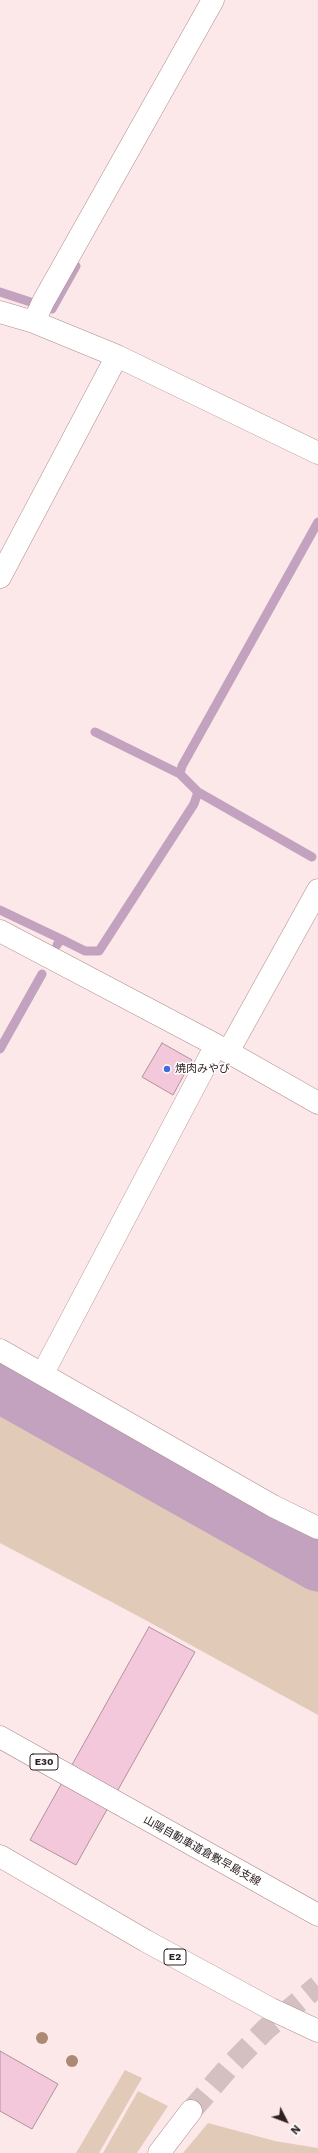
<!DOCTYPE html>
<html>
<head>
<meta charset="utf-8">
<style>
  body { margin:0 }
  #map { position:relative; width:318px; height:2153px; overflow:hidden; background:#fde8e9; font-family:"Work Sans",sans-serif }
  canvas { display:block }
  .north { position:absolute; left:266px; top:2101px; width:40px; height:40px; -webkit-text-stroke:3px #fff; paint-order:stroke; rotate:132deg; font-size:11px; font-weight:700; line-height:16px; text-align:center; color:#2e2122 }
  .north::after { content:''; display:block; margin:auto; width:14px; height:18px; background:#2e2122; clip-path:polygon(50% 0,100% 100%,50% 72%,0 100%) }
</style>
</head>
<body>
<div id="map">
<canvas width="318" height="2153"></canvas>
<div class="north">N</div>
</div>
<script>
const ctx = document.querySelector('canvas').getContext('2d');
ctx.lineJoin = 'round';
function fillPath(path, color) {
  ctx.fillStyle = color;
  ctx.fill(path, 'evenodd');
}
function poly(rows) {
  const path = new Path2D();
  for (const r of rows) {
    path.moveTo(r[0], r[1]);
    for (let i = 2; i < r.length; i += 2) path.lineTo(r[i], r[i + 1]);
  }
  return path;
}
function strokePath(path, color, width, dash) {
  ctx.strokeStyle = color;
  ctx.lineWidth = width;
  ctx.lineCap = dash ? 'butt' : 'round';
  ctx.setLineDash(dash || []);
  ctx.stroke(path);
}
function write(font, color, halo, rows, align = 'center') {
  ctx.font = font + ' "Work Sans","Noto Sans JP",sans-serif';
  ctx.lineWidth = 3;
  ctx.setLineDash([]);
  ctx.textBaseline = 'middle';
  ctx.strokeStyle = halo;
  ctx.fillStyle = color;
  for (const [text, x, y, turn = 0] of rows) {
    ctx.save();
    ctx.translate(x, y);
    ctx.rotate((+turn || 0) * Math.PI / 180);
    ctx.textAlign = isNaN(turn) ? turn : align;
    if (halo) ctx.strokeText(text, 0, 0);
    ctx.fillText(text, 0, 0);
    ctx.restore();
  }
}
const green = poly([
  [0,1403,318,1579,318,1715,138,1616,0,1543],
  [125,2070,142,2078,99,2153,76,2153],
  [138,2091,168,2106,137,2153,103,2153],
  [208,2123,275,2141,318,2148,318,2153,183,2153]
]);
const stream = poly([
  [0,292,52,309,76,266],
  [95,732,180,774],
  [198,792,312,857],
  [0,910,61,939],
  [57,945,61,939,85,951,99,951,194,804,198,792,180,774,182,766,318,522],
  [0,1049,42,974]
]);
const river = poly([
  [0,1386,318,1565]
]);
const building = poly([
  [162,1043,192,1060,173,1095,142,1077,162,1043],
  [149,1627,195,1652,76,1865,30,1840,149,1627],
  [0,2051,58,2084,32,2129,0,2111,0,2051]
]);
const motorwayTunnel = poly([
  [191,2111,229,2067,266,2029,318,1986]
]);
const minor = poly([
  [0,312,34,322,117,356,318,453],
  [34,322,43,302,213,0],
  [0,577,117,356],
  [0,931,216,1045,318,1103],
  [228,1052,318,890],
  [0,1350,273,1506,318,1528],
  [43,1373,216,1045]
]);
const motorway = poly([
  [0,1737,318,1915],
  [0,1856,146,1941,271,2009,318,2031],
  [159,2153,191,2111]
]);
const trees = [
  [42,2038],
  [72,2061]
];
const markers = [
  [167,1069,4,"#3d6dde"]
];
const shields = [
  [44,1762,28],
  [175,1957,22]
];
const shieldNames = [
  ["E30",44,1762],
  ["E2",175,1957]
];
const poiNames = [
  ["焼肉みやび",175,1069]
];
const streetNames = [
  ["山陽自動車道倉敷早島支線",202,1851,29]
];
fillPath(green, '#e2cab9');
strokePath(stream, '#c2a2bf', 9);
strokePath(river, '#c2a2bf', 53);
fillPath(building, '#f4c8db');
strokePath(building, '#af919d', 1);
strokePath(motorwayTunnel, '#d4c0c1', 22, [22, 11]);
strokePath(minor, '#ac8b8e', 23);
strokePath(motorway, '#ac8b8e', 23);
strokePath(minor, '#fff', 22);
strokePath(motorway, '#fff', 22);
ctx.fillStyle = '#ad8974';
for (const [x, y] of trees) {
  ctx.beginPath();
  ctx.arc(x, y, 6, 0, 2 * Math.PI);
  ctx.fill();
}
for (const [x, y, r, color] of markers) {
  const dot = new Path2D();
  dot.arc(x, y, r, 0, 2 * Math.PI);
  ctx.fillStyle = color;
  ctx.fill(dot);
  strokePath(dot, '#fff', 1.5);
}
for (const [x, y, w] of shields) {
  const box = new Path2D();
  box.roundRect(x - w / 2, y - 8, w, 16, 3);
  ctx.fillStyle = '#fff';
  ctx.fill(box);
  strokePath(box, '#2e2122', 1);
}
write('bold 10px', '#2e2122', null, shieldNames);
write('11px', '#2e2122', '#fff', poiNames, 'left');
write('11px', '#2e2122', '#fff', streetNames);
</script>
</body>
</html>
